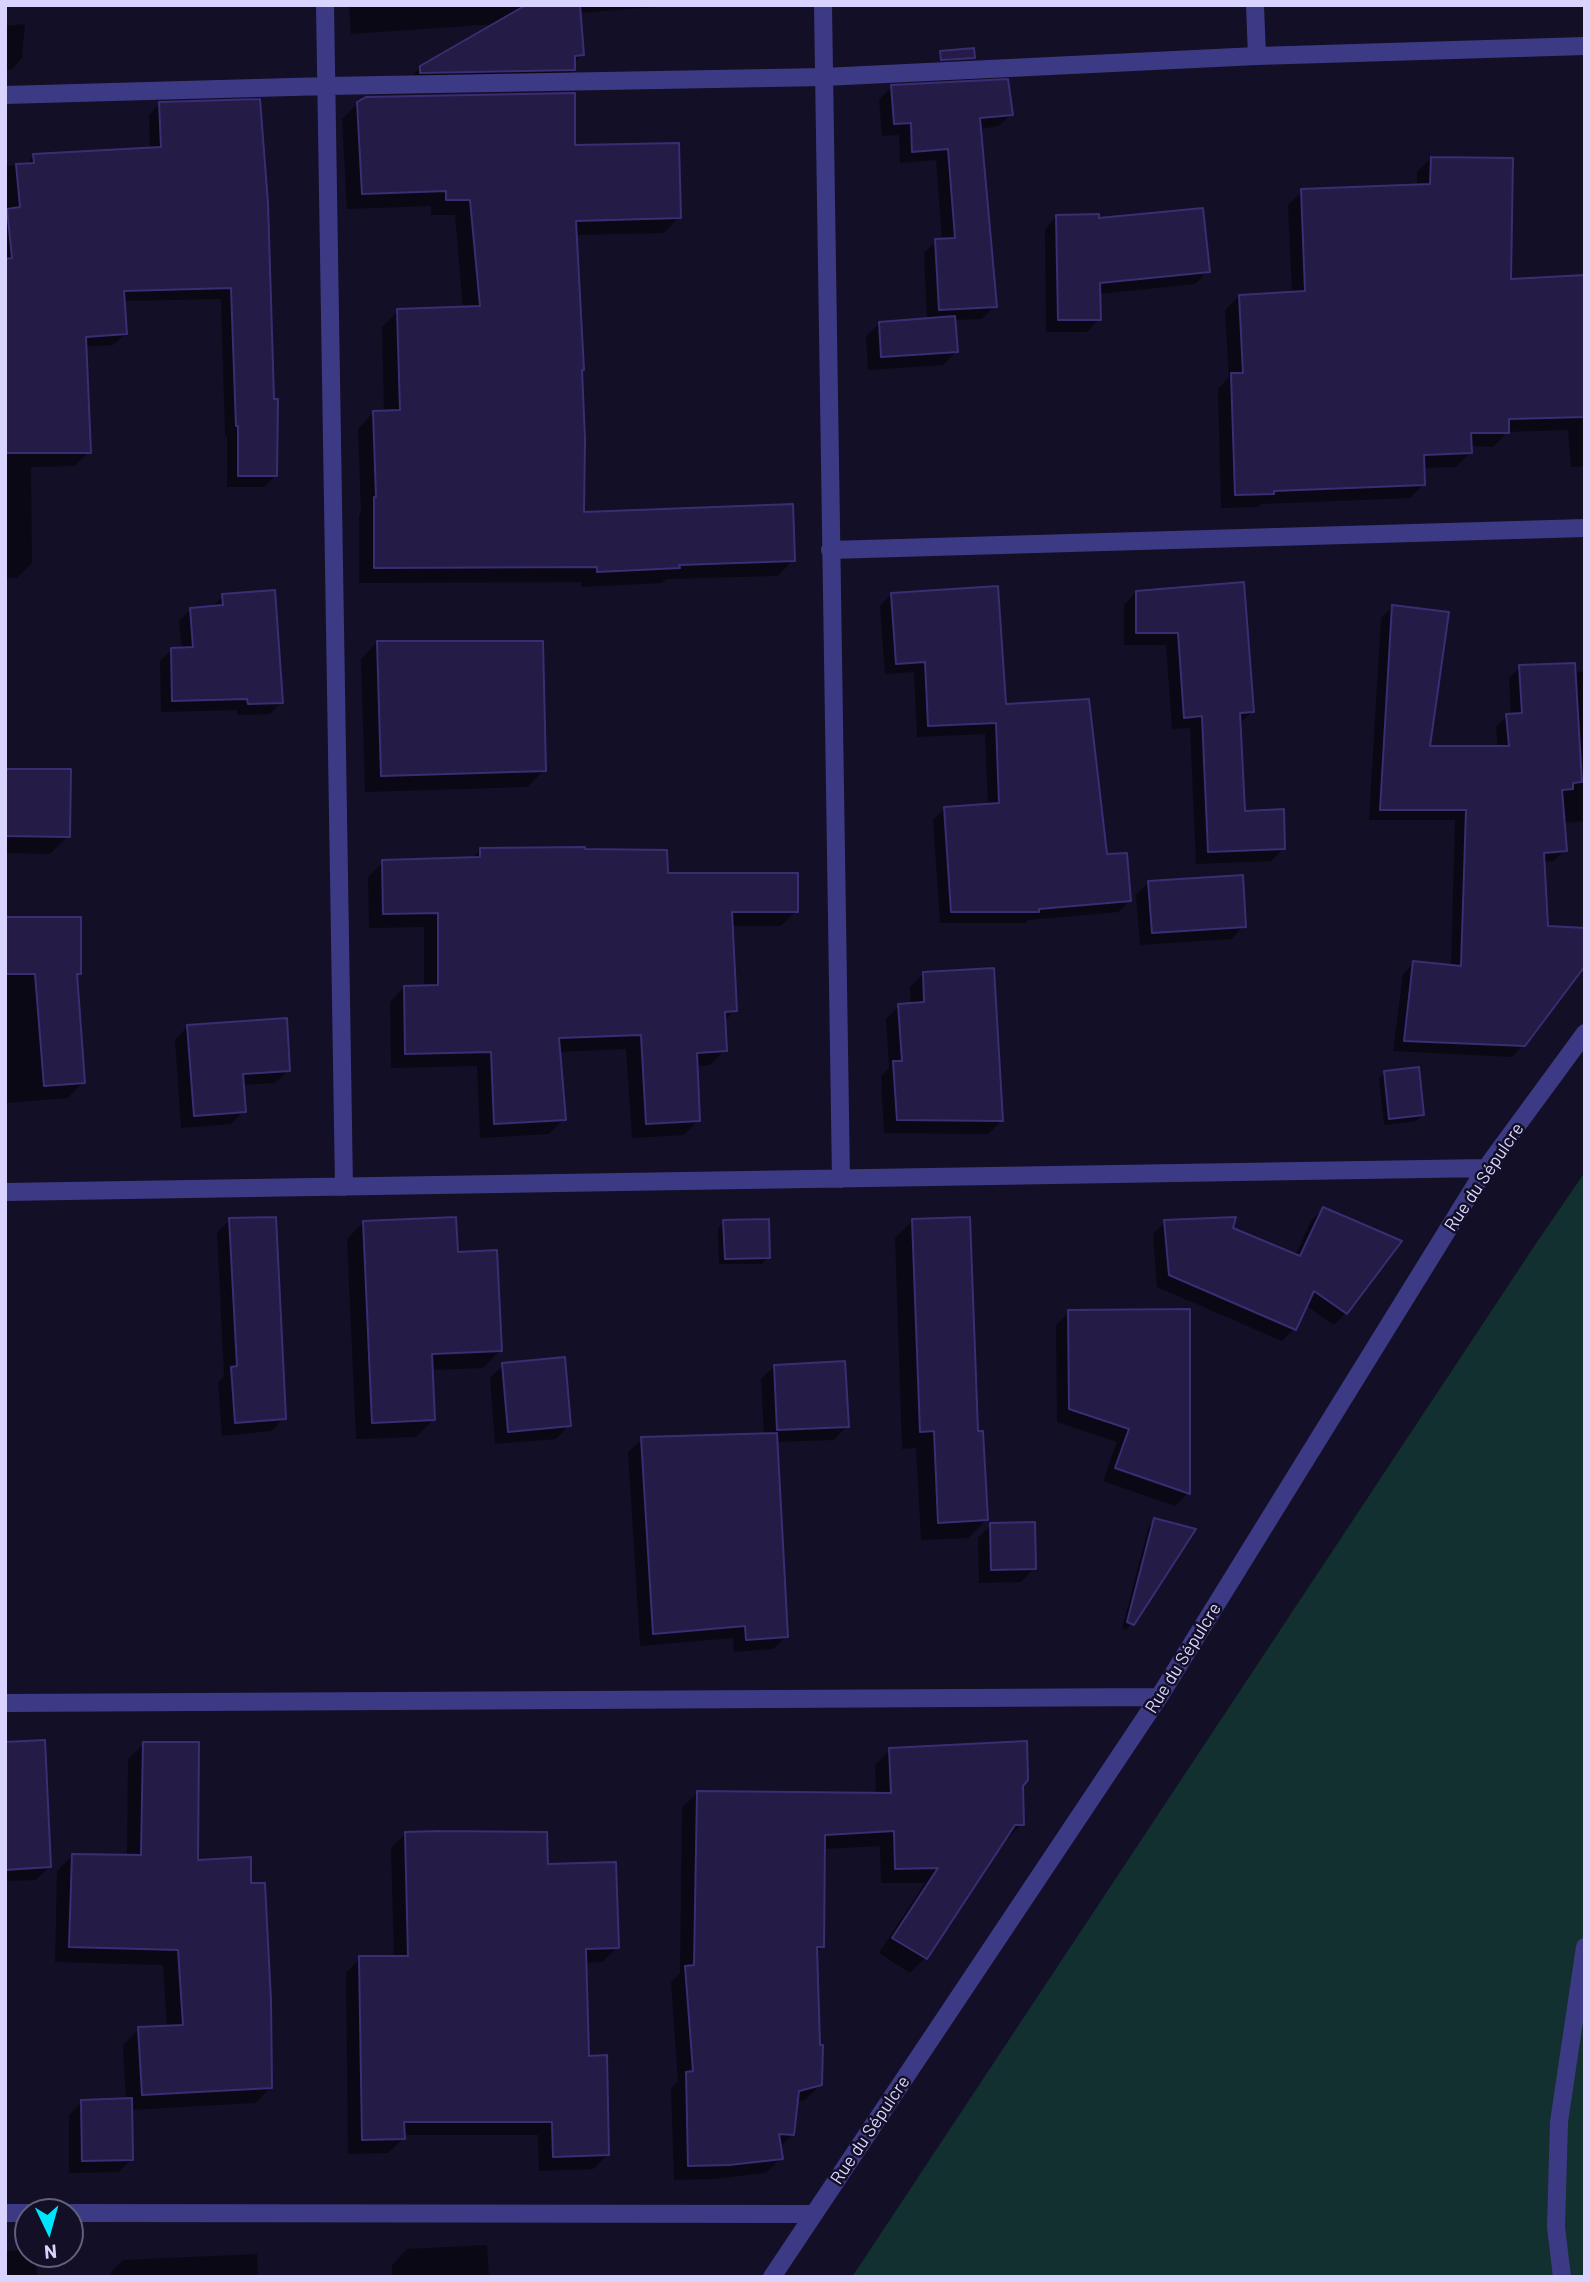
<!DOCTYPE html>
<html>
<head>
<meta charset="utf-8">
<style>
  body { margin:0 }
  #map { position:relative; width:1590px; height:2282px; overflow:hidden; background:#130f26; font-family:Barlow,sans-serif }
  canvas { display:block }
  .frame { position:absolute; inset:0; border:7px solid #d9d4ff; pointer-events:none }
  .north { position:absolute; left:14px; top:2198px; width:70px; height:70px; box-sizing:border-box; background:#130f26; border:2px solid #625e7d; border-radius:50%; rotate:175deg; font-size:19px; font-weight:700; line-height:28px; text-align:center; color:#d9d4ff }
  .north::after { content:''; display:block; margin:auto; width:24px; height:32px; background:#00e5ff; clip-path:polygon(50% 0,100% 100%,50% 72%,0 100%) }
</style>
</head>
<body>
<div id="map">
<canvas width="1590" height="2282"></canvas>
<div class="frame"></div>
<div class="north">N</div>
</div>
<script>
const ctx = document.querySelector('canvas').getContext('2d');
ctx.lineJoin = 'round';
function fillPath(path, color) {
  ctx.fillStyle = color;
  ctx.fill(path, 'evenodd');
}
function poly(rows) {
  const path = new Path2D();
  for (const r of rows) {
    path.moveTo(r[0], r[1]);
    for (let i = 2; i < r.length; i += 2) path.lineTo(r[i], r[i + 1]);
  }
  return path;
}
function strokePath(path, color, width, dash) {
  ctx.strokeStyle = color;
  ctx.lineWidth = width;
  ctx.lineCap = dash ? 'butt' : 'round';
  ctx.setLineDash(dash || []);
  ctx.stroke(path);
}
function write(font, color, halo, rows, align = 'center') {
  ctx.font = font + ' Barlow,sans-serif';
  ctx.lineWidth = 5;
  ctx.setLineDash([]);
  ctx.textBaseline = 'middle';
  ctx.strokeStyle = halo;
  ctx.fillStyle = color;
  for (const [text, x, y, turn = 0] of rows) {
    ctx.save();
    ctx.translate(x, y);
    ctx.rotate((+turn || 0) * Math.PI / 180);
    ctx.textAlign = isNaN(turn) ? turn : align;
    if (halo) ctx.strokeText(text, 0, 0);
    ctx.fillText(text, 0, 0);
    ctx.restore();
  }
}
const green = poly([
  [1585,1172,1585,2277,852,2277,1537,1242]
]);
const shadow = poly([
  [349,5,680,5,579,13,582,55,574,63,574,69,561,82,408,80,421,67,497,24,351,34],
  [25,24,22,58,11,70,5,70,5,26],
  [892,87,1011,114,999,126,979,129,995,306,982,319,954,320,956,352,943,365,868,370,866,336,880,323,927,320,924,253,936,241,942,240,936,160,900,163,899,135,882,136,879,99],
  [259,101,275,476,264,487,227,487,227,436,225,436,221,299,123,301,125,334,113,345,46,349,5,296,5,166,25,165,34,156,150,149,149,115,160,104],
  [358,103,574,147,679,217,664,233,575,235,582,514,793,560,778,576,666,579,662,583,582,587,581,582,359,583,359,515,361,513,358,429,373,413,384,413,382,327,398,311,463,309,455,215,431,215,431,206,347,209,342,119],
  [1431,158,1509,281,1585,277,1585,466,1571,467,1568,430,1507,432,1493,447,1470,446,1470,453,1456,467,1423,468,1424,484,1410,498,1261,504,1258,507,1221,508,1218,389,1229,377,1225,310,1239,296,1292,294,1288,205,1302,191,1417,186,1417,172],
  [1057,216,1098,220,1208,271,1195,284,1099,294,1099,319,1087,332,1046,332,1045,229],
  [5,397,89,452,74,466,31,467,32,563,17,578,5,578],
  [1242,584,1252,712,1239,724,1243,812,1283,849,1271,861,1196,864,1190,728,1172,729,1166,645,1124,645,1124,605,1136,592],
  [892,594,1105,856,1129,901,1118,912,1028,920,1026,923,940,923,933,820,944,809,988,805,985,734,917,737,914,672,885,674,880,606],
  [223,596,281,703,270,714,237,715,237,710,161,712,160,661,172,650,182,649,179,621,191,609,211,608],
  [1392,607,1428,748,1498,748,1496,727,1507,716,1511,715,1509,678,1520,667,1585,672,1585,821,1563,823,1565,850,1554,861,1543,862,1523,1045,1512,1057,1393,1051,1403,974,1414,963,1451,967,1455,820,1369,820,1381,618],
  [377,642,544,770,527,787,365,792,361,659],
  [5,770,68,836,50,854,5,853],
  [481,849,666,874,796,911,781,926,731,926,735,1010,724,1022,725,1050,710,1065,696,1066,698,1120,684,1135,632,1138,626,1049,559,1052,564,1119,549,1134,480,1138,477,1066,391,1068,390,1002,404,987,424,987,424,927,369,928,368,877,383,862,471,859],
  [1149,882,1244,926,1231,939,1140,945,1136,895],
  [5,919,79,973,75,977,83,1082,68,1098,5,1103],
  [923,974,1001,1121,988,1134,884,1133,881,1076,889,1068,886,1019,899,1006,911,1005,910,987],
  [188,1026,289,1070,275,1083,242,1085,244,1111,231,1124,181,1128,175,1040],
  [1385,1072,1423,1115,1416,1121,1384,1125,1379,1078],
  [1323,1209,1400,1242,1346,1313,1334,1325,1305,1305,1294,1329,1282,1341,1157,1287,1153,1234,1165,1222,1230,1229,1295,1256,1311,1221],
  [230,1220,284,1418,271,1431,222,1436,218,1382,224,1376,217,1233],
  [913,1220,986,1520,968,1538,921,1540,916,1448,902,1449,895,1238],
  [364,1222,456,1254,500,1351,483,1368,431,1370,433,1420,416,1437,356,1439,347,1239],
  [724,1222,768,1257,762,1264,719,1264,718,1228],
  [1069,1312,1188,1493,1175,1506,1103,1481,1117,1442,1057,1422,1056,1325],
  [503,1365,569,1425,556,1439,495,1444,490,1378],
  [775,1366,847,1426,834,1440,775,1442,786,1636,773,1649,734,1652,733,1638,640,1646,628,1452,642,1439,764,1436,761,1379],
  [1155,1520,1132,1624,1126,1630,1122,1628,1149,1526],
  [991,1525,1034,1568,1021,1582,979,1583,978,1538],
  [5,1743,49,1867,36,1880,5,1881],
  [144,1744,196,1862,250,1885,270,2088,255,2103,130,2110,132,2159,118,2172,69,2173,69,2115,82,2102,126,2100,123,2045,139,2029,167,2028,163,1965,55,1962,57,1871,73,1855,127,1856,128,1759],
  [890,1750,1021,1786,1022,1824,1007,1839,1004,1839,925,1958,910,1973,879,1953,925,1883,881,1883,880,1846,823,1849,822,1947,815,1954,821,2084,805,2100,796,2102,793,2134,779,2148,781,2158,766,2173,712,2179,674,2180,671,2088,678,2082,671,1982,680,1973,682,1808,697,1793,876,1794,875,1765],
  [405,1834,546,1866,617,1948,602,1962,584,1963,587,2057,607,2155,593,2169,539,2171,538,2135,403,2135,403,2139,388,2153,348,2154,346,1973,360,1958,394,1958,391,1848],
  [487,2245,489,2277,392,2277,392,2265,407,2249],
  [28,2250,28,2254,36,2254,37,2277,5,2277,5,2251],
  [257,2254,258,2277,110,2277,110,2273,123,2260]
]);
const building = poly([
  [526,5,580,5,584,55,575,56,575,70,420,73,420,66,526,5],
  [974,48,975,58,941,60,940,51,974,48],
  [1008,79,1013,115,980,118,997,307,939,310,935,239,955,238,948,149,912,152,911,123,894,124,891,85,1008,79],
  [575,93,575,145,679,143,681,218,576,221,584,370,582,370,585,439,584,512,793,504,795,561,679,565,680,568,597,572,597,567,374,568,374,497,376,497,373,411,400,410,397,309,480,306,470,200,446,200,446,191,362,194,357,102,366,97,575,93],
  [260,99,268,203,274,399,278,399,277,476,238,476,238,426,236,426,231,288,124,291,127,334,86,337,91,453,5,453,5,259,12,258,7,209,20,207,16,164,34,163,33,154,161,147,159,102,260,99],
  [1431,157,1513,158,1511,279,1585,275,1585,417,1509,419,1509,433,1471,433,1472,453,1424,455,1425,485,1274,491,1274,494,1235,495,1231,373,1243,373,1239,295,1305,291,1301,189,1430,184,1431,157],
  [1203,208,1210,272,1100,283,1101,320,1058,320,1056,215,1099,214,1099,218,1203,208],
  [955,316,958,352,881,357,879,322,955,316],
  [1244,582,1254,712,1240,713,1245,811,1284,809,1285,849,1208,852,1202,716,1184,718,1178,633,1136,633,1136,591,1244,582],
  [998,586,1006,704,1089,699,1107,854,1127,853,1131,901,1039,909,1039,912,951,912,944,807,999,803,996,723,928,726,925,662,896,664,891,593,998,586],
  [275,590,283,703,248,704,247,699,172,701,171,648,193,647,190,608,223,605,222,594,275,590],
  [1392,605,1449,612,1430,746,1509,746,1506,714,1522,713,1519,665,1575,663,1582,782,1573,783,1573,789,1562,790,1567,851,1544,853,1548,926,1585,928,1585,966,1525,1046,1404,1041,1413,961,1461,966,1466,810,1380,810,1392,605],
  [377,641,543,641,546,771,381,776,377,641],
  [5,769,71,769,70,837,5,836,5,769],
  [585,847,585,849,667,850,668,873,798,873,798,912,732,912,737,1011,725,1012,727,1051,697,1053,700,1121,646,1124,641,1035,559,1038,566,1120,494,1124,491,1052,405,1054,404,986,438,985,438,913,383,914,382,860,480,857,480,848,585,847],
  [1243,875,1246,927,1152,933,1148,881,1243,875],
  [5,917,81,917,81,974,77,974,85,1083,44,1086,35,974,5,974,5,917],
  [994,968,1003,1121,897,1120,893,1061,902,1061,898,1004,924,1002,923,972,994,968],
  [287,1018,290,1071,243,1074,246,1112,194,1116,187,1025,287,1018],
  [1419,1067,1424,1115,1389,1119,1384,1071,1419,1067],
  [1323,1207,1402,1241,1347,1314,1314,1291,1296,1330,1169,1275,1164,1220,1236,1217,1233,1228,1300,1256,1323,1207],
  [276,1217,286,1419,235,1423,231,1367,237,1366,229,1218,276,1217],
  [456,1217,458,1252,497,1250,502,1351,432,1354,435,1420,372,1423,363,1221,456,1217],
  [970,1217,978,1431,983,1431,988,1520,938,1523,934,1431,920,1432,912,1219,970,1217],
  [769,1219,770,1258,725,1259,723,1220,769,1219],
  [1190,1309,1190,1494,1115,1468,1129,1429,1069,1409,1068,1310,1190,1309],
  [565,1357,571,1426,508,1432,502,1363,565,1357],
  [845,1361,849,1427,777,1430,774,1365,845,1361],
  [777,1433,788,1637,746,1640,745,1626,653,1634,641,1437,777,1433],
  [1154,1518,1196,1529,1134,1625,1127,1622,1154,1518],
  [1035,1522,1036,1569,991,1570,990,1523,1035,1522],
  [45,1740,51,1867,5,1870,5,1742,45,1740],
  [1027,1741,1028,1780,1023,1786,1024,1825,1015,1825,927,1959,892,1938,938,1868,895,1869,894,1831,825,1835,824,1947,817,1947,820,2045,823,2045,822,2085,799,2091,794,2135,779,2134,783,2159,729,2165,688,2166,686,2072,693,2071,685,1966,694,1965,697,1791,891,1793,889,1748,1027,1741],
  [143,1742,199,1742,198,1860,251,1857,251,1883,265,1883,271,2001,272,2088,142,2095,138,2027,183,2025,178,1950,69,1947,72,1854,141,1855,143,1742],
  [440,1831,547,1832,548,1864,616,1862,619,1948,586,1949,589,2056,607,2055,609,2155,553,2157,552,2122,404,2122,405,2139,362,2140,359,1956,408,1956,405,1832,440,1831],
  [132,2098,133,2160,82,2161,81,2100,132,2098]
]);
const minor = poly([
  [325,5,344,1187],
  [823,5,841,1179],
  [1255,5,1257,56],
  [5,95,327,86,824,77,1257,56,1585,46],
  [830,550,1585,528],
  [5,1192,1486,1168],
  [5,1703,1159,1697],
  [5,2213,28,2213],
  [70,2213,814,2214],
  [772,2277,1159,1697,1486,1168,1585,1033],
  [1562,2277,1556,2227,1559,2122,1585,1947]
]);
const streetNames = [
  ["Rue du Sépulcre",1484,1177,-56],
  ["Rue du Sépulcre",1183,1658,-58],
  ["Rue du Sépulcre",870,2130,-56]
];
fillPath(green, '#12302f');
fillPath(shadow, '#0007');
fillPath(building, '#241b47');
strokePath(building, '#3b2d73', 2);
strokePath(minor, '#3d3a85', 18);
write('18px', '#d9d4ff', '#130f26', streetNames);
</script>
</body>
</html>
